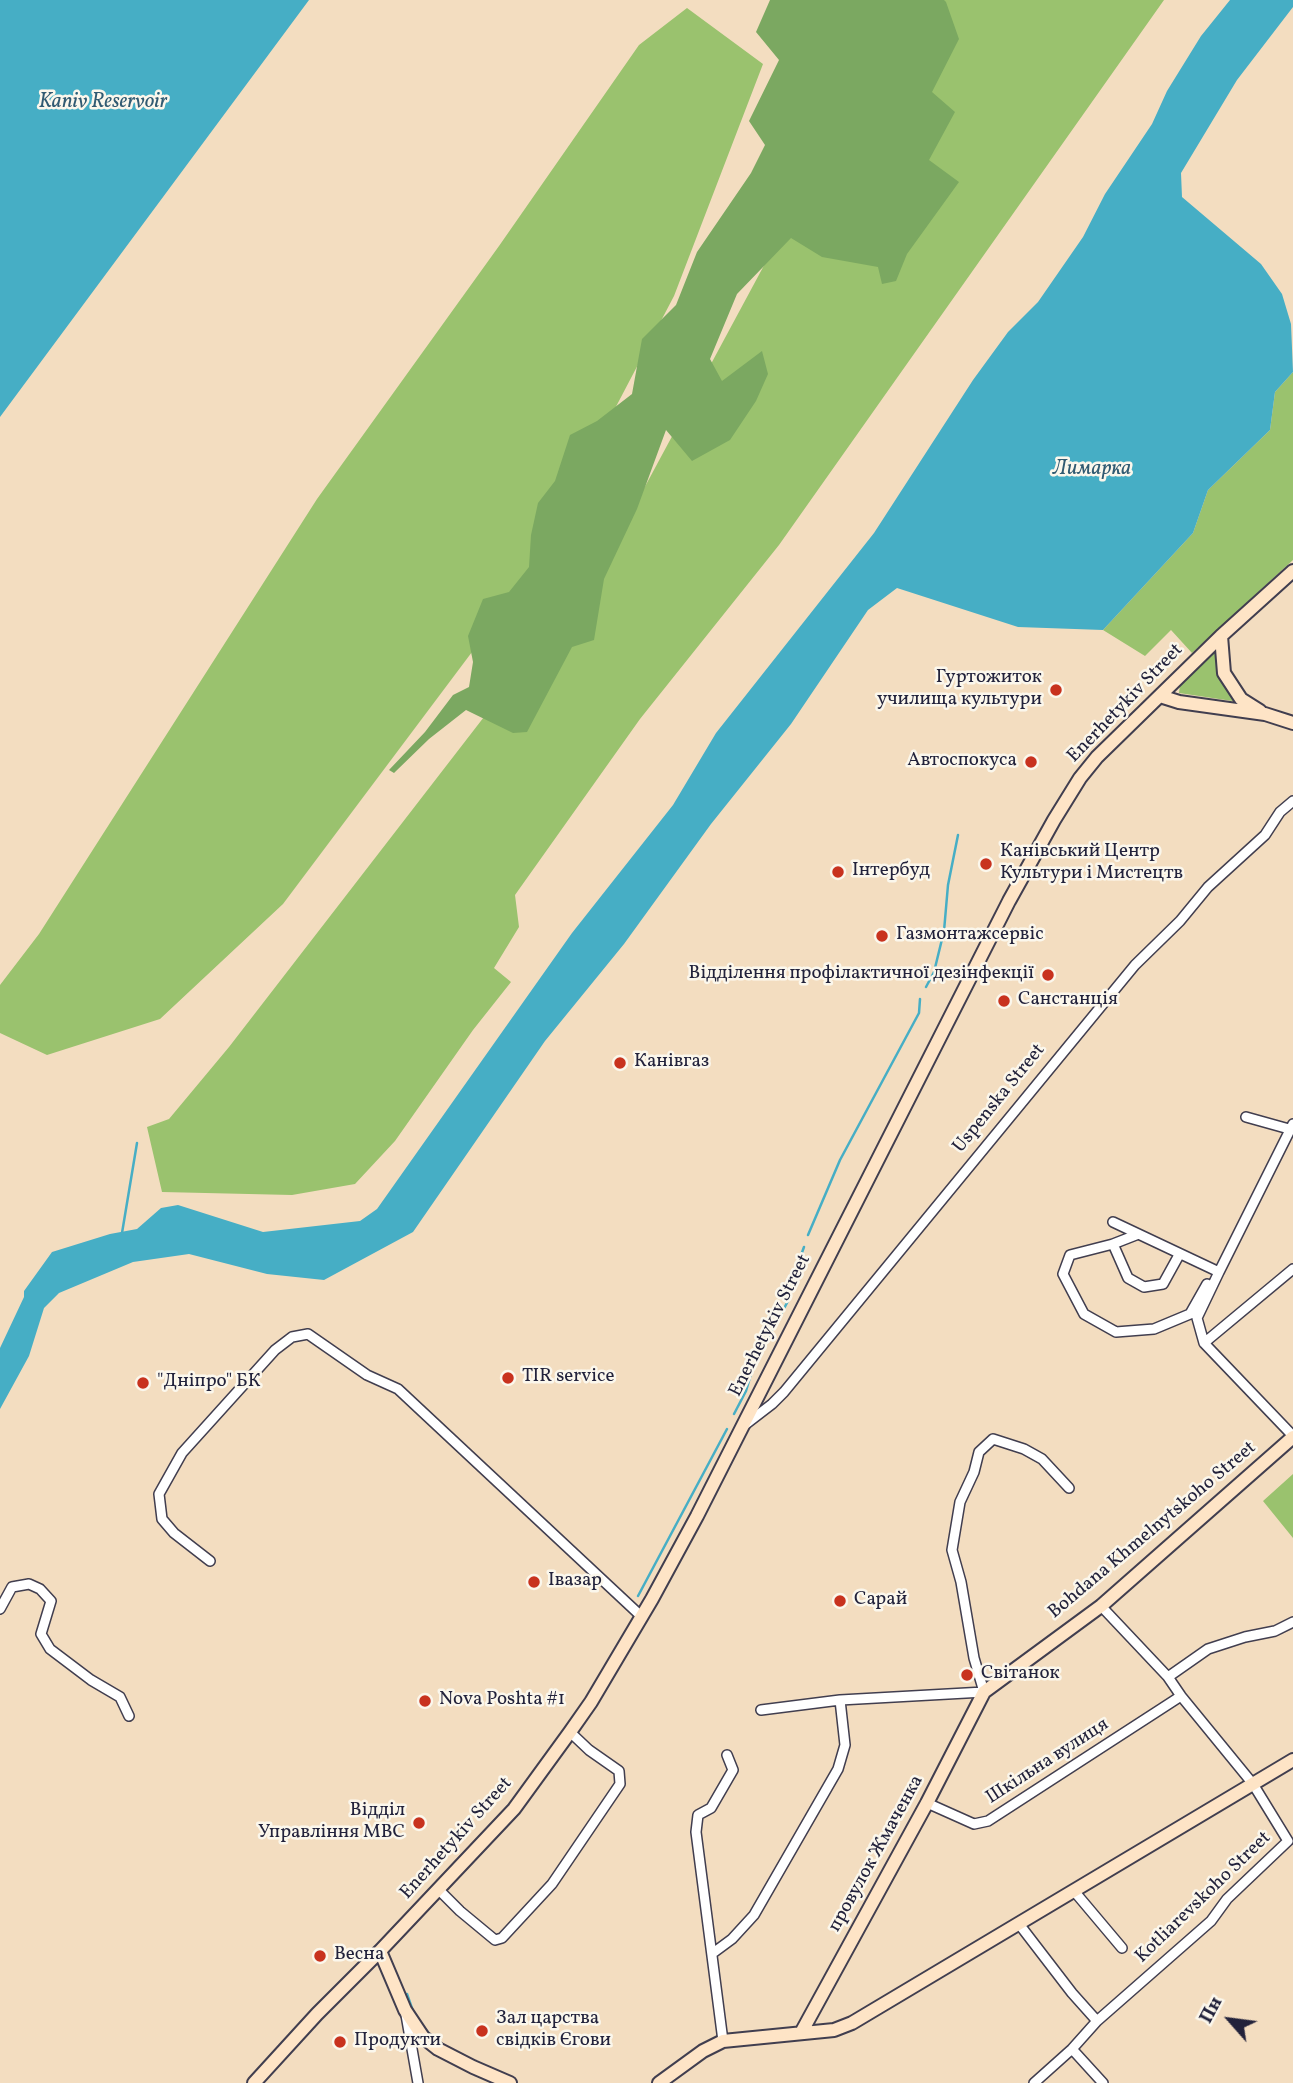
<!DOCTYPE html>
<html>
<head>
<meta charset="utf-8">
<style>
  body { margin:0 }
  #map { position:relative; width:1293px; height:2083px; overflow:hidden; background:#f3ddc0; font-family:Vollkorn,serif }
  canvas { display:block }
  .north { position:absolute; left:1195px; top:1985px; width:70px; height:70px; -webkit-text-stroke:5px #fbf7ec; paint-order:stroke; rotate:298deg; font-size:19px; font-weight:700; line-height:28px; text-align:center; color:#22223b }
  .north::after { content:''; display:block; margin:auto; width:24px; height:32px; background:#22223b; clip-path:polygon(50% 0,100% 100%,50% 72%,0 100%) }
</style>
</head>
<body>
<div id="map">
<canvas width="1293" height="2083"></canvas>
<div class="north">Пн</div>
</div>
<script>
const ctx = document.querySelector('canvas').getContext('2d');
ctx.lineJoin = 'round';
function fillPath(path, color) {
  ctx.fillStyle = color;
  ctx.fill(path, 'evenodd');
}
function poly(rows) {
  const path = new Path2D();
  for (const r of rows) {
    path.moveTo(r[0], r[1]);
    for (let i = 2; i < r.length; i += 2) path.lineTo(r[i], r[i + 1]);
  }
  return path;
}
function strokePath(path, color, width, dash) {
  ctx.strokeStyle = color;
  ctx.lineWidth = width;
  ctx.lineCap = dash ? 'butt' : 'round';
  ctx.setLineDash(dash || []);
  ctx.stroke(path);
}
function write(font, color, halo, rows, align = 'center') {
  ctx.font = font + ' Vollkorn,serif';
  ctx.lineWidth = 5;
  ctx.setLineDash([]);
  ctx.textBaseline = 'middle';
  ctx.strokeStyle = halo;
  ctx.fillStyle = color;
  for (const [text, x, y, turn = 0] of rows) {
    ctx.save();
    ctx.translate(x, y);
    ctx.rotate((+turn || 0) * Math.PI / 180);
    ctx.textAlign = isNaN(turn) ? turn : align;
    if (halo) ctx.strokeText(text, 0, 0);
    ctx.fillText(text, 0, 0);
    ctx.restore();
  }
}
const green = poly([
  [904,0,1164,0,779,545,640,719,515,895,519,927,494,968,511,982,473,1030,395,1141,355,1184,292,1195,162,1192,147,1127,169,1119,229,1047,606,559,775,245],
  [687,8,763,64,674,296,523,584,283,904,160,1019,47,1055,0,1033,0,985,39,934,317,499,499,246,639,45],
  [1293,372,1293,560,1192,653,1171,630,1145,656,1103,630,1193,533,1208,490,1270,430,1275,392],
  [1216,651,1221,671,1239,702,1179,693,1180,684],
  [1293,1474,1293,1538,1263,1501]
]);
const forest = poly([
  [770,0,944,0,946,2,959,39,932,92,955,112,929,160,959,182,907,254,896,281,882,284,878,267,822,257,791,238,737,294,710,359,722,381,762,351,768,374,756,401,730,440,692,461,666,430,637,509,604,579,594,640,572,647,527,732,513,733,466,710,429,739,394,773,389,770,425,732,453,695,469,687,473,662,468,636,483,599,509,592,529,567,531,535,538,503,555,481,570,435,597,421,632,394,642,339,676,305,697,252,751,173,765,145,749,121,779,60,756,32]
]);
const water = poly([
  [0,0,309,0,0,417],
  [1230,0,1293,0,1293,7,1237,80,1181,173,1182,197,1261,264,1282,294,1291,324,1293,372,1275,392,1270,430,1208,490,1193,533,1103,630,1018,627,897,588,868,610,791,724,711,824,624,944,545,1041,413,1232,324,1280,267,1274,189,1254,133,1262,59,1293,44,1308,29,1356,0,1409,0,1348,24,1297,24,1291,52,1252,110,1234,137,1229,161,1208,178,1205,263,1232,360,1221,377,1209,572,933,673,805,716,733,874,533,973,380,1008,332,1038,302,1083,237,1105,194,1152,124,1167,91,1201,36]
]);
const stream = poly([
  [926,987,934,972,944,931,948,885,958,835],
  [122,1233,137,1143],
  [808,1235,840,1160,919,1013,920,999],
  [779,1318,789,1299,796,1269,804,1247],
  [761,1351,773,1328],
  [734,1414,746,1391,753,1367],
  [638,1596,727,1429],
  [407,1994,414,2014],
  [422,2025,431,2036]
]);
const street = poly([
  [1246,1117,1289,1129],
  [1113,1222,1219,1272,1197,1318,1204,1343],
  [1113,1244,1136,1235],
  [1179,1255,1163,1284,1144,1287,1128,1278,1113,1244,1070,1255,1063,1274,1084,1314,1116,1332,1154,1329,1190,1314,1207,1284],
  [1219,1272,1293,1124],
  [1204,1343,1293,1436],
  [1204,1343,1293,1269],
  [746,1424,772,1404,784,1392,1135,965,1180,921,1208,887,1265,835,1280,812,1293,801],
  [210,1561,174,1533,162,1519,159,1494,182,1453,275,1350,292,1337,308,1334,367,1375,398,1389,641,1616],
  [0,1609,12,1587,29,1584,40,1589,51,1601,41,1634,50,1649,91,1680,120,1697,129,1716],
  [1168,1677,1208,1649,1245,1637,1275,1631,1293,1622],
  [761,1710,840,1700,984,1692,974,1658,961,1582,952,1550,960,1502,974,1472,979,1452,993,1439,1024,1449,1042,1459,1069,1488],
  [927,1803,974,1824,988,1821,1181,1696],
  [438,1889,460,1911,495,1940,502,1938,552,1884,620,1784,619,1771,589,1750,570,1732],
  [1074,1891,1122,1948],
  [1019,1924,1072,1993,1097,2021],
  [713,1953,732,1939,754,1915,838,1769,845,1745,840,1700],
  [406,2015,418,2083],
  [723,2041,696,1832,698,1815,711,1808,733,1770,727,1755],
  [1072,2049,1103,2083],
  [1034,2083,1072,2049,1097,2021,1211,1921,1227,1899,1288,1841,1253,1784,1181,1696,1168,1677,1101,1606]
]);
const secondary = poly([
  [1221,636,1224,673,1241,699,1260,711],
  [1160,696,1179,702,1265,714,1293,723],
  [380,1951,405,2010,423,2037,438,2049,473,2067,510,2083],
  [801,2033,927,1803,984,1692,1101,1606,1293,1437],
  [254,2083,317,2014,380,1951,514,1809,570,1732,591,1702,652,1599,697,1516,1009,901,1054,820,1080,778,1097,757,1221,636,1293,571],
  [659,2083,703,2051,723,2041,834,2030,852,2023,1293,1760]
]);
const markers = [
  [1056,690,7,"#c8321e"],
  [1031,762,7,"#c8321e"],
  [986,864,7,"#c8321e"],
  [838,872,7,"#c8321e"],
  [882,936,7,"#c8321e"],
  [1048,975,7,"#c8321e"],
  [1004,1001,7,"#c8321e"],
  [620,1063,7,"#c8321e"],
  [508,1378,7,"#c8321e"],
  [143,1383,7,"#c8321e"],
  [534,1582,7,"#c8321e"],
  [840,1601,7,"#c8321e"],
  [967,1675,7,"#c8321e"],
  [425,1701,7,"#c8321e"],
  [419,1823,7,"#c8321e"],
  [320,1956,7,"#c8321e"],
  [482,2031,7,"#c8321e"],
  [340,2042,7,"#c8321e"]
];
const poiNames = [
  ["Гуртожиток",1042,679,"right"],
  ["училища культури",1042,701,"right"],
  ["Автоспокуса",1017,762,"right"],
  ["Канівський Центр",1000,853],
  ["Культури і Мистецтв",1000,875],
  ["Інтербуд",852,872],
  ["Газмонтажсервіс",896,936],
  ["Відділення профілактичної дезінфекції",1034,975,"right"],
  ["Санстанція",1018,1001],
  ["Канівгаз",634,1063],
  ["TIR service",522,1378],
  ["\"Дніпро\" БК",157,1383],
  ["Івазар",548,1582],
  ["Сарай",854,1601],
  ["Світанок",981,1675],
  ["Nova Poshta #1",439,1701],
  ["Відділ",405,1812,"right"],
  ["Управління МВС",405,1834,"right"],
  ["Весна",334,1956],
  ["Зал царства",496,2020],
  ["свідків Єгови",496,2042],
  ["Продукти",354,2042]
];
const streetNames = [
  ["Enerhetykiv Street",1126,704,-46],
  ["Uspenska Street",1000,1099,-51],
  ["Enerhetykiv Street",771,1326,-63],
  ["Bohdana Khmelnytskoho Street",1153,1531,-40],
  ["Шкільна вулиця",1048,1762,-33],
  ["Enerhetykiv Street",457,1839,-48],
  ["провулок Жмаченка",877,1854,-61],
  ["Kotliarevskoho Street",1204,1898,-44]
];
const waterNames = [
  ["Kaniv Reservoir",103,103],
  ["Лимарка",1092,470]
];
fillPath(green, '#9ac26e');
fillPath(forest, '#7ba861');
fillPath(water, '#46aec5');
strokePath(stream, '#46aec5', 2.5);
strokePath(street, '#413e4f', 12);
strokePath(secondary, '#413e4f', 16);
strokePath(street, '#fff', 9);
strokePath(secondary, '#fee4c6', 12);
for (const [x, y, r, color] of markers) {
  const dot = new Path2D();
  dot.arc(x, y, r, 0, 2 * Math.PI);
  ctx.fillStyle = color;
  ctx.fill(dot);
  strokePath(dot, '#fbf7ec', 2.5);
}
write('19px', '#22223b', '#fbf7ec', poiNames, 'left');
write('19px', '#22223b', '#fbf7ec', streetNames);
write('italic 21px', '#305a72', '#fbf7ec', waterNames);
</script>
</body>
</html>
